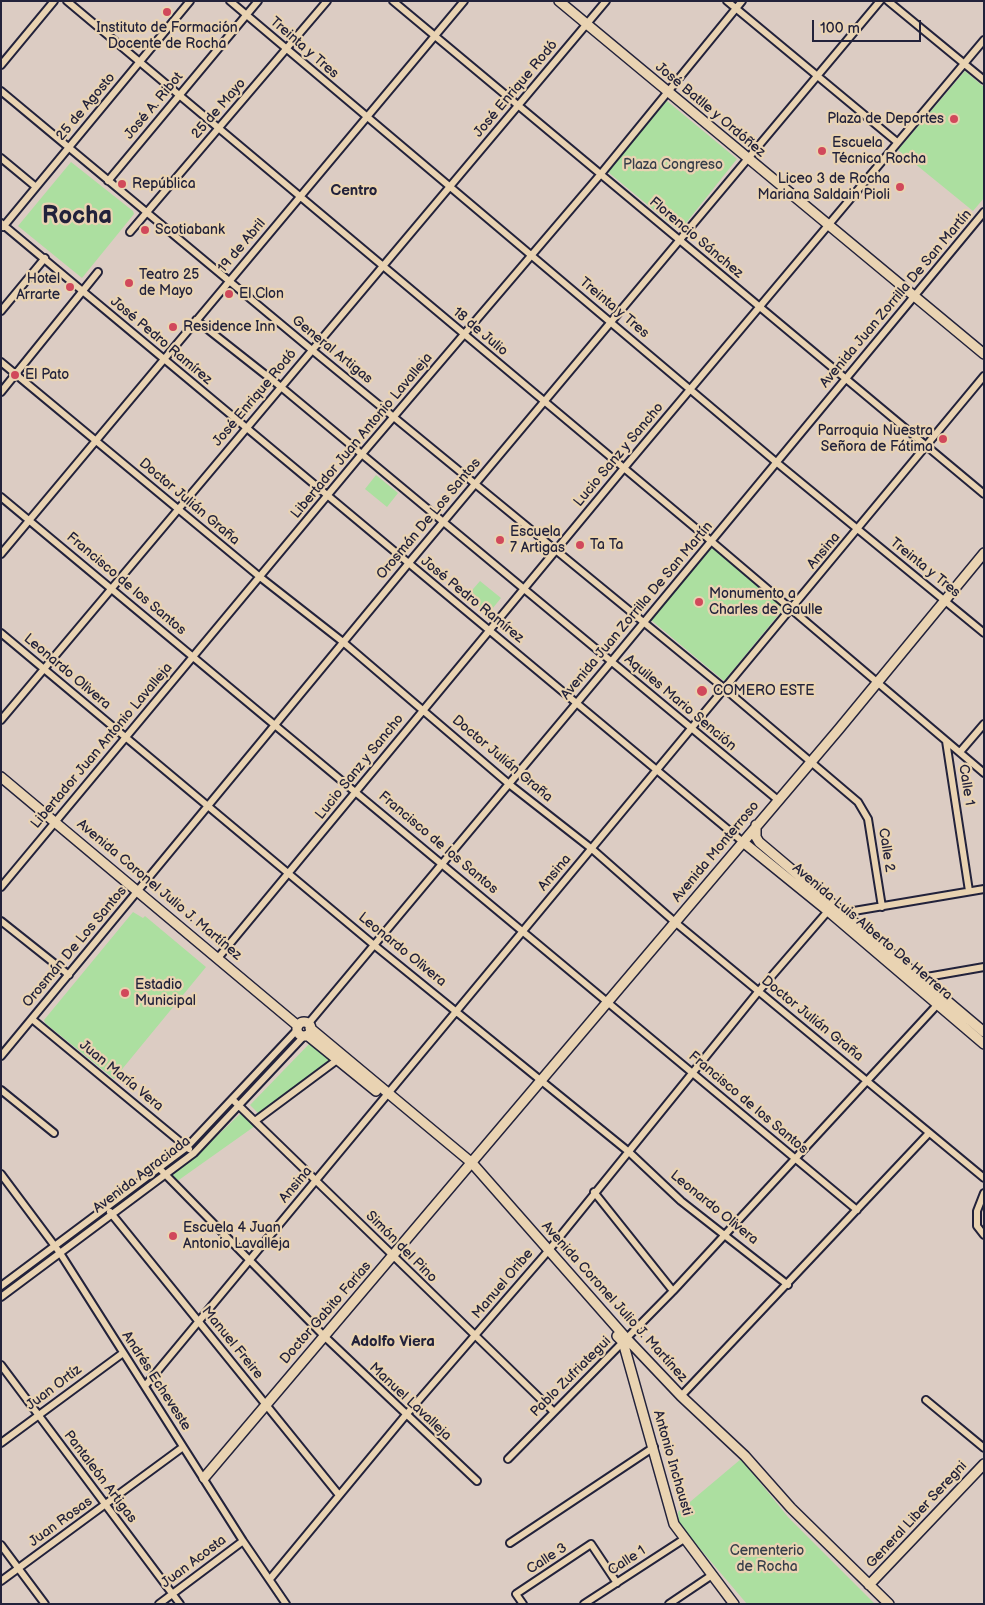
<!DOCTYPE html>
<html>
<head>
<meta charset="utf-8">
<style>
  body { margin:0 }
  #map { position:relative; width:985px; height:1605px; overflow:hidden; background:#dcccc3; font-family:"Balsamiq Sans",sans-serif }
  canvas { display:block }
  .frame { position:absolute; inset:0; border:2px solid #22223b; pointer-events:none }
  .scale { position:absolute; left:812px; top:20px; width:109px; height:22px; box-sizing:border-box; border:2px solid #22223b; border-top:0; padding-left:6px; font-size:15px; line-height:18px; white-space:nowrap; color:#22223b; -webkit-text-stroke:4px #e9d3b2; paint-order:stroke }
</style>
</head>
<body>
<div id="map">
<canvas width="985" height="1605"></canvas>
<div class="frame"></div>
<div class="scale">100 m</div>
</div>
<script>
const ctx = document.querySelector('canvas').getContext('2d');
ctx.lineJoin = 'round';
function fillPath(path, color) {
  ctx.fillStyle = color;
  ctx.fill(path, 'evenodd');
}
function poly(rows) {
  const path = new Path2D();
  for (const r of rows) {
    if (r.length === 3) {
      path.moveTo(r[0] + r[2], r[1]);
      path.arc(r[0], r[1], r[2], 0, 2 * Math.PI);
      continue;
    }
    path.moveTo(r[0], r[1]);
    for (let i = 2; i < r.length; i += 2) path.lineTo(r[i], r[i + 1]);
  }
  return path;
}
function strokePath(path, color, width, dash) {
  ctx.strokeStyle = color;
  ctx.lineWidth = width;
  ctx.lineCap = dash ? 'butt' : 'round';
  ctx.setLineDash(dash || []);
  ctx.stroke(path);
}
function write(font, color, halo, rows, align = 'center') {
  ctx.font = font + ' "Balsamiq Sans",sans-serif';
  ctx.lineWidth = 4.5;
  ctx.setLineDash([]);
  ctx.textBaseline = 'middle';
  ctx.strokeStyle = halo;
  ctx.fillStyle = color;
  for (const [text, x, y, turn = 0] of rows) {
    ctx.save();
    ctx.translate(x, y);
    ctx.rotate((+turn || 0) * Math.PI / 180);
    ctx.textAlign = isNaN(turn) ? turn : align;
    if (halo) ctx.strokeText(text, 0, 0);
    ctx.fillText(text, 0, 0);
    ctx.restore();
  }
}
const green = poly([
  [965,71,984,87,984,198,973,211,898,150],
  [667,101,737,159,682,228,678,230,608,172,609,168],
  [71,162,133,211,134,214,82,278,18,226],
  [376,475,398,493,387,507,365,489],
  [712,546,784,608,724,681,651,620],
  [480,581,501,598,488,614,467,596],
  [133,912,143,918,145,916,206,967,114,1079,45,1023,44,1020],
  [310,1043,329,1060,259,1114,250,1105],
  [241,1113,255,1126,176,1182,172,1177,173,1174,194,1158],
  [741,1459,788,1517,875,1604,747,1604,679,1524,678,1512]
]);
const street = poly([
  [67,1,711,541,984,773],
  [230,1,776,462,984,633],
  [393,1,984,494],
  [727,1,897,142],
  [888,1,984,80],
  [1,65,54,1],
  [1,91,312,350,725,689,858,802,868,819,882,907],
  [1,158,36,187],
  [108,181,258,1],
  [1,223,743,842],
  [3,227,190,1],
  [130,232,327,1],
  [1,311,45,258],
  [196,320,281,387,778,800],
  [1,362,260,577,343,642,509,784,592,849,676,923,984,1178],
  [1,392,98,272],
  [1,497,857,1210],
  [1,554,464,1],
  [1,633,374,945,629,1152,681,1201,788,1285],
  [1,720,606,1],
  [946,741,969,891],
  [960,752,984,724],
  [1,887,361,455,600,175,742,1],
  [842,913,984,889],
  [1,921,69,975],
  [218,958,624,468,984,40],
  [921,978,984,967],
  [32,1019,189,1149],
  [308,1024,611,662,984,212],
  [1,1056,408,564,880,1],
  [1,1090,54,1133],
  [232,1099,553,1411],
  [255,1121,337,1060],
  [159,1168,324,1336,477,1481],
  [1,1174,60,1253,243,1541,286,1604],
  [594,1192,673,1291],
  [984,1193,977,1211,977,1226,984,1235],
  [110,1212,339,1495],
  [1,1286,187,1147,297,1030],
  [1,1297,194,1153,304,1036],
  [1,1365,180,1604],
  [145,1386,984,376],
  [681,1396,929,1133],
  [926,1400,984,1448],
  [1,1443,123,1353],
  [508,1459,673,1291,937,1005],
  [510,1543,654,1447],
  [1,1545,45,1604],
  [270,1579,405,1416,549,1250,758,992,828,911,832,912],
  [1,1581,183,1447],
  [159,1604,243,1541],
  [523,1604,516,1594,591,1544,617,1583],
  [584,1604,684,1539],
  [669,1604,712,1575]
]);
const secondary = poly([
  [559,1,984,354],
  [1,777,298,1026],
  [756,825,756,837,759,842,984,1032],
  [743,842,828,911,984,1044],
  [304,1029,7],
  [310,1028,472,1163,626,1338,681,1396,745,1456,791,1508,889,1604],
  [307,1035,376,1091],
  [617,1336,623,1342,674,1524,734,1604],
  [204,1478,839,729,984,553],
  [869,1585,984,1464]
]);
const markers = [
  [167,12,5,"#d1495b"],
  [954,119,5,"#d1495b"],
  [822,151,5,"#d1495b"],
  [122,184,5,"#d1495b"],
  [900,187,5,"#d1495b"],
  [145,230,5,"#d1495b"],
  [129,283,5,"#d1495b"],
  [70,287,5,"#d1495b"],
  [229,294,5,"#d1495b"],
  [173,327,5,"#d1495b"],
  [15,375,5,"#d1495b"],
  [943,439,5,"#d1495b"],
  [500,540,5,"#d1495b"],
  [580,545,5,"#d1495b"],
  [699,602,5,"#d1495b"],
  [702,691,6,"#d1495b"],
  [125,993,5,"#d1495b"],
  [173,1236,5,"#d1495b"]
];
const poiNames = [
  ["Instituto de Formación",167,28,"center"],
  ["Docente de Rocha",167,44,"center"],
  ["Plaza de Deportes",944,119,"right"],
  ["Escuela",832,143],
  ["Técnica Rocha",832,159],
  ["Liceo 3 de Rocha",890,179,"right"],
  ["Mariana Saldain Pioli",890,195,"right"],
  ["República",132,184],
  ["Scotiabank",155,230],
  ["Teatro 25",139,275],
  ["de Mayo",139,291],
  ["Hotel",60,279,"right"],
  ["Arrarte",60,295,"right"],
  ["El Clon",239,294],
  ["Residence Inn",183,327],
  ["El Pato",25,375],
  ["Parroquia Nuestra",933,431,"right"],
  ["Señora de Fátima",933,447,"right"],
  ["Escuela",510,532],
  ["7 Artigas",510,548],
  ["Ta Ta",590,545],
  ["Monumento a",709,594],
  ["Charles de Gaulle",709,610],
  ["COMERO ESTE",713,691],
  ["Estadio",135,985],
  ["Municipal",135,1001],
  ["Escuela 4 Juan",183,1228],
  ["Antonio Lavalleja",183,1244]
];
const streetNames = [
  ["Treinta y Tres",304,48,41],
  ["José Enrique Rodó",516,89,-50],
  ["José A. Ribot",154,106,-50],
  ["25 de Agosto",86,107,-50],
  ["25 de Mayo",219,109,-49],
  ["José Batlle y Ordóñez",710,110,40],
  ["Florencio Sánchez",696,238,40],
  ["19 de Abril",242,246,-50],
  ["Avenida Juan Zorrilla De San Martín",896,299,-50],
  ["Treinta y Tres",614,308,40],
  ["18 de Julio",480,332,40],
  ["José Pedro Ramírez",161,341,40],
  ["General Artigas",332,350,39],
  ["José Enrique Rodó",255,398,-50],
  ["Libertador Juan Antonio Lavalleja",362,436,-50],
  ["Lucio Sanz y Sancho",619,455,-50],
  ["Doctor Julián Graña",189,502,40],
  ["Orosmán De Los Santos",429,519,-50],
  ["Ansina",824,551,-50],
  ["Treinta y Tres",925,568,39],
  ["Francisco de los Santos",126,584,40],
  ["José Pedro Ramírez",472,600,39],
  ["Avenida Juan Zorrilla De San Martín",637,611,-50],
  ["Leonardo Olivera",67,672,40],
  ["Aquiles Mario Sención",680,703,40],
  ["Libertador Juan Antonio Lavalleja",102,746,-50],
  ["Doctor Julián Graña",502,759,40],
  ["Lucio Sanz y Sancho",360,767,-51],
  ["Calle 1",966,785,81],
  ["Francisco de los Santos",438,843,40],
  ["Calle 2",886,850,81],
  ["Avenida Monterroso",716,852,-50],
  ["Ansina",555,873,-50],
  ["Avenida Coronel Julio J. Martínez",159,890,40],
  ["Avenida Luis Alberto De Herrera",872,932,40],
  ["Orosmán De Los Santos",75,947,-50],
  ["Leonardo Olivera",402,950,39],
  ["Doctor Julián Graña",812,1019,39],
  ["Juan María Vera",121,1076,39],
  ["Francisco de los Santos",748,1103,40],
  ["Avenida Agraciada",142,1175,-37],
  ["Ansina",296,1185,-50],
  ["Leonardo Olivera",714,1208,39],
  ["Simón del Pino",401,1247,45],
  ["Manuel Oribe",503,1284,-50],
  ["Avenida Coronel Julio J. Martínez",614,1302,48],
  ["Doctor Gabito Farias",326,1313,-49],
  ["Manuel Freire",232,1343,51],
  ["Pablo Zufriategui",571,1377,-45],
  ["Andrés Echeveste",156,1381,57],
  ["Juan Ortíz",54,1388,-37],
  ["Manuel Lavalleja",410,1402,43],
  ["Antonio Inchausti",672,1463,74],
  ["Pantaleón Artigas",100,1477,53],
  ["General Liber Seregni",917,1515,-47],
  ["Juan Rosas",61,1522,-36],
  ["Calle 3",547,1559,-33],
  ["Calle 1",627,1561,-33],
  ["Juan Acosta",194,1562,-37]
];
const parkNames = [
  ["Plaza Congreso",673,165],
  ["Cementerio",767,1551],
  ["de Rocha",767,1567]
];
const neighbourhoodNames = [
  ["Centro",354,191],
  ["Adolfo Viera",393,1342]
];
const townNames = [
  ["Rocha",77,217]
];
fillPath(green, '#acdfa0');
strokePath(street, '#22223b', 10);
strokePath(secondary, '#22223b', 12);
strokePath(street, '#e9d3b2', 6);
strokePath(secondary, '#e9d3b2', 9);
for (const [x, y, r, color] of markers) {
  const dot = new Path2D();
  dot.arc(x, y, r, 0, 2 * Math.PI);
  ctx.fillStyle = color;
  ctx.fill(dot);
  strokePath(dot, '#e9d3b2', 2);
}
write('14px', '#22223b', '#e9d3b2', poiNames, 'left');
write('14px', '#22223b', '#e9d3b2', streetNames);
write('14px', '#373e4a', '#e9d3b2', parkNames);
write('bold 15px', '#22223b', '#e9d3b2', neighbourhoodNames);
write('bold 24px', '#22223b', '#e9d3b2', townNames);
</script>
</body>
</html>
